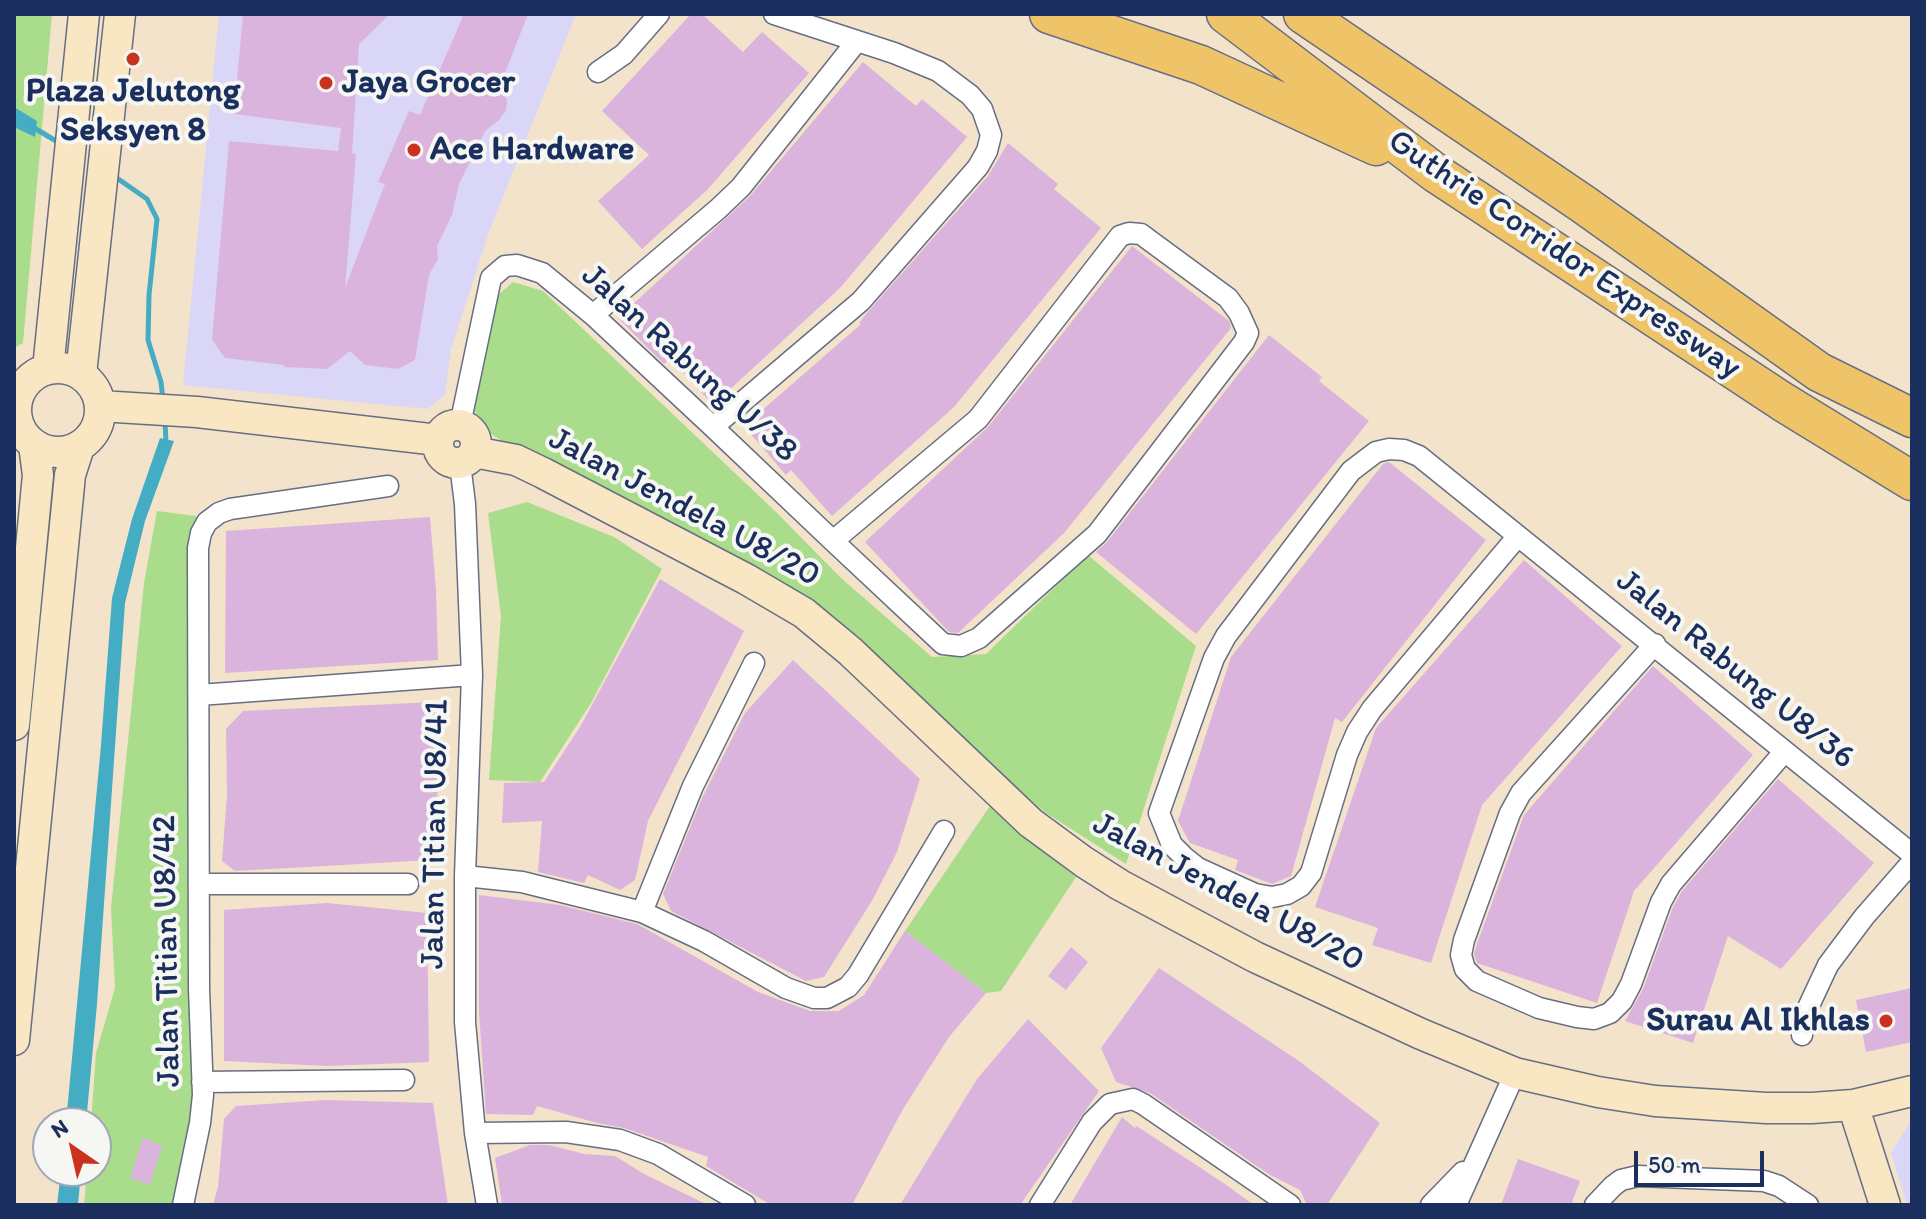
<!DOCTYPE html>
<html>
<head>
<meta charset="utf-8">
<style>
  body { margin:0 }
  #map { position:relative; width:1926px; height:1219px; overflow:hidden; background:#f3e3cb; font-family:Itim,sans-serif }
  canvas { display:block }
  .frame { position:absolute; inset:0; border:16px solid #1b2f5e; pointer-events:none }
  .north { position:absolute; left:32px; top:1107px; width:80px; height:80px; box-sizing:border-box; background:#f6f6f2; border:2px solid #9ea6b7; border-radius:50%; rotate:326deg; font-size:22px; font-weight:700; line-height:32px; text-align:center; color:#1b2f5e }
  .north::after { content:''; display:block; margin:auto; width:28px; height:36px; background:#c8321e; clip-path:polygon(50% 0,100% 100%,50% 72%,0 100%) }
  .scale { position:absolute; left:1634px; top:1151px; width:130px; height:36px; box-sizing:border-box; border:4px solid #1b2f5e; border-top:0; padding-left:10px; font-size:24px; line-height:28px; white-space:nowrap; color:#1b2f5e; -webkit-text-stroke:6px #f6f6f2; paint-order:stroke }
</style>
</head>
<body>
<div id="map">
<canvas width="1926" height="1219"></canvas>
<div class="frame"></div>
<div class="north">N</div>
<div class="scale">50 m</div>
</div>
<script>
const ctx = document.querySelector('canvas').getContext('2d');
ctx.lineJoin = 'round';
function fillPath(path, color) {
  ctx.fillStyle = color;
  ctx.fill(path, 'evenodd');
}
function poly(rows) {
  const path = new Path2D();
  for (const r of rows) {
    if (r.length === 3) {
      path.moveTo(r[0] + r[2], r[1]);
      path.arc(r[0], r[1], r[2], 0, 2 * Math.PI);
      continue;
    }
    path.moveTo(r[0], r[1]);
    for (let i = 2; i < r.length; i += 2) path.lineTo(r[i], r[i + 1]);
  }
  return path;
}
function strokePath(path, color, width, dash) {
  ctx.strokeStyle = color;
  ctx.lineWidth = width;
  ctx.lineCap = dash ? 'butt' : 'round';
  ctx.setLineDash(dash || []);
  ctx.stroke(path);
}
function write(font, color, halo, rows, align = 'center') {
  ctx.font = font + ' Itim,sans-serif';
  ctx.lineWidth = 8;
  ctx.setLineDash([]);
  ctx.textBaseline = 'middle';
  ctx.strokeStyle = halo;
  ctx.fillStyle = color;
  for (const [text, x, y, turn = 0] of rows) {
    ctx.save();
    ctx.translate(x, y);
    ctx.rotate((+turn || 0) * Math.PI / 180);
    ctx.textAlign = isNaN(turn) ? turn : align;
    if (halo) ctx.strokeText(text, 0, 0);
    ctx.fillText(text, 0, 0);
    ctx.restore();
  }
}
const built = poly([
  [219,14,576,14,489,232,451,349,445,395,427,409,183,385],
  [1912,1119,1912,1205,1907,1205,1891,1153]
]);
const green = poly([
  [14,14,52,14,23,343,14,348],
  [513,282,543,291,776,512,841,578,932,657,986,654,1088,555,1196,646,1126,864,1046,813,942,724,720,557,559,464,508,445,484,429,472,405,498,295],
  [527,502,614,537,662,569,591,703,540,782,489,780,501,616,488,513],
  [157,511,196,516,192,579,193,1098,187,1154,175,1205,84,1205,87,1171,96,1171,96,1123,91,1123,96,1053,115,988,111,908,144,583],
  [990,806,1076,877,1001,991,986,993,905,931]
]);
const water = poly([
  [14,107,37,121,35,137,14,127],
  [160,438,174,441,145,521,125,603,97,1004,86,1123,66,1123,101,745,112,598,132,519],
  [61,1171,81,1171,78,1205,57,1205]
]);
const stream = poly([
  [31,126,61,144],
  [114,176,147,199,157,219,149,295,148,340,161,382,163,400],
  [165,421,166,443]
]);
const building = poly([
  [243,14,390,14,359,44,352,153,356,154,345,288,385,184,378,182,409,111,420,115,464,14,528,14,500,86,507,100,506,110,499,120,485,131,459,184,452,215,437,246,438,259,429,275,415,360,398,369,365,365,350,351,327,369,284,367,284,365,225,358,212,340,229,141,338,151,341,128,234,114],
  [691,14,702,14,743,52,762,32,809,73,708,189,642,249,598,201,649,155,602,111],
  [863,62,916,106,922,99,967,137,840,288,713,405,670,358,664,364,618,318,750,196],
  [1008,143,1058,184,1054,189,1101,228,954,407,832,516,791,470,786,475,744,426,861,324,859,323,866,314,988,176],
  [1132,246,1229,321,1231,328,1064,533,958,633,949,632,865,542,988,427],
  [1269,335,1322,377,1319,381,1369,421,1196,634,1096,552,1107,542],
  [1389,462,1486,540,1342,722,1335,718,1291,876,1272,884,1235,870,1238,860,1190,843,1178,821,1231,657,1383,464],
  [430,517,436,590,438,660,225,673,226,531],
  [1524,560,1622,646,1482,805,1431,963,1372,945,1378,928,1315,907,1376,728],
  [660,579,744,631,648,821,635,880,620,890,588,875,584,883,538,872,542,821,502,823,504,783,544,782,580,727],
  [793,660,920,779,897,852,873,899,824,977,806,981,671,911,663,894,702,798,745,713],
  [1653,666,1753,755,1634,891,1597,1003,1477,963,1474,954,1477,944,1524,815],
  [435,702,439,776,432,860,235,871,222,861,227,795,226,729,243,711],
  [1778,779,1874,863,1781,969,1728,936,1693,1043,1625,1021,1643,989,1673,907,1682,891],
  [479,895,560,905,637,924,758,992,810,1011,839,1011,864,995,905,931,986,993,949,1037,903,1109,852,1205,771,1205,706,1166,708,1157,624,1128,597,1123,537,1106,533,1115,486,1114,479,1012],
  [327,903,427,913,429,1062,328,1066,224,1061,224,910],
  [1071,947,1088,962,1066,990,1048,976],
  [1159,968,1299,1061,1380,1123,1327,1205,1307,1205,1300,1190,1270,1175,1150,1093,1116,1082,1101,1048],
  [1912,988,1912,1042,1866,1052,1856,1000],
  [1028,1019,1099,1091,1020,1205,900,1205,977,1079],
  [326,1100,433,1103,448,1205,213,1205,218,1187,224,1119,236,1106],
  [1122,1117,1136,1129,1135,1125,1225,1184,1254,1205,1070,1205],
  [143,1137,162,1146,150,1185,130,1178],
  [530,1145,549,1145,584,1154,615,1156,644,1174,708,1205,502,1205,495,1158],
  [1518,1159,1580,1181,1571,1205,1501,1205]
]);
const street = poly([
  [598,72,624,54,659,14],
  [593,315,718,209,741,187,857,41],
  [460,425,491,278,505,266,517,265,542,273,593,315,713,427,833,541,943,644,961,646,979,638,1097,534,1244,342,1248,333,1239,313,1228,298,1149,240,1141,234,1129,233,1120,236,978,419,833,541],
  [713,427,861,301,978,167,987,151,991,135,982,109,970,95,938,71,894,53,774,14],
  [460,464,465,504,472,675,465,876,465,1022,475,1133,487,1205],
  [1518,536,1372,709,1357,732,1347,755,1311,873,1301,886,1287,894,1272,897,1255,894,1198,868,1184,857,1172,845,1159,813,1214,658,1226,636,1351,471,1376,452,1389,449,1404,450,1419,456,1912,854],
  [1655,644,1521,793,1510,813,1464,940,1461,955,1465,969,1477,981,1539,1008,1577,1017,1594,1019,1610,1013,1622,1001,1631,984,1661,902,1671,884,1784,752],
  [199,695,472,675],
  [465,876,522,882,642,912,704,941,786,988,814,998,827,998,848,987,858,975,944,831],
  [199,884,408,884],
  [642,912,693,786,754,663],
  [1802,1035,1806,1012,1828,965,1864,917,1912,862],
  [202,1082,404,1080],
  [475,1133,566,1132,620,1140,658,1154,745,1205],
  [183,1205,200,1123,203,1095,199,989,198,548,201,533,207,522,219,513,230,509,388,486],
  [1040,1205,1092,1122,1110,1104,1133,1099,1143,1104,1290,1205],
  [1431,1205,1463,1172],
  [1456,1205,1515,1073],
  [1595,1205,1613,1186,1621,1180,1638,1176,1764,1181,1779,1186,1808,1205]
]);
const secondary = poly([
  [58,410,42],
  [48,369,84,14],
  [81,374,120,14],
  [100,406,197,412,438,440],
  [457,444,19],
  [474,452,516,460,543,473,746,579,804,613,851,652,1031,823,1084,862,1120,885,1255,957,1421,1034,1515,1073,1598,1092,1655,1101,1766,1108,1812,1108,1853,1105,1912,1091],
  [14,725,38,475,34,445],
  [14,1040,70,475,79,447],
  [1853,1105,1885,1205]
]);
const highway = poly([
  [1049,14,1201,65,1376,146],
  [1226,14,1437,174,1783,402,1912,481],
  [1303,14,1583,204,1819,372,1912,418]
]);
const markers = [
  [133,59,8,"#c8321e"],
  [326,83,8,"#c8321e"],
  [414,150,8,"#c8321e"],
  [1886,1021,8,"#c8321e"]
];
const poiNames = [
  ["Jaya Grocer",342,83],
  ["Plaza Jelutong",133,92,"center"],
  ["Seksyen 8",133,131,"center"],
  ["Ace Hardware",430,150],
  ["Surau Al Ikhlas",1870,1021,"right"]
];
const streetNames = [
  ["Guthrie Corridor Expressway",1564,255,34],
  ["Jalan Rabung U/38",689,364,42],
  ["Jalan Jendela U8/20",684,508,28],
  ["Jalan Rabung U8/36",1735,670,39],
  ["Jalan Titian U8/41",436,834,-89],
  ["Jalan Jendela U8/20",1228,893,28],
  ["Jalan Titian U8/42",168,951,-91]
];
fillPath(built, '#dad6f7');
fillPath(green, '#a9dc8b');
fillPath(water, '#44acc3');
strokePath(stream, '#44acc3', 5);
fillPath(building, '#dab4dd');
strokePath(street, '#676e84', 23);
strokePath(secondary, '#676e84', 33);
strokePath(highway, '#676e84', 41);
strokePath(street, '#fff', 20);
strokePath(secondary, '#f9e7c3', 30);
strokePath(highway, '#efc469', 38);
for (const [x, y, r, color] of markers) {
  const dot = new Path2D();
  dot.arc(x, y, r, 0, 2 * Math.PI);
  ctx.fillStyle = color;
  ctx.fill(dot);
  strokePath(dot, '#f6f6f2', 3);
}
write('bold 34px', '#1b2f5e', '#f6f6f2', poiNames, 'left');
write('34px', '#1b2f5e', '#f6f6f2', streetNames);
</script>
</body>
</html>
